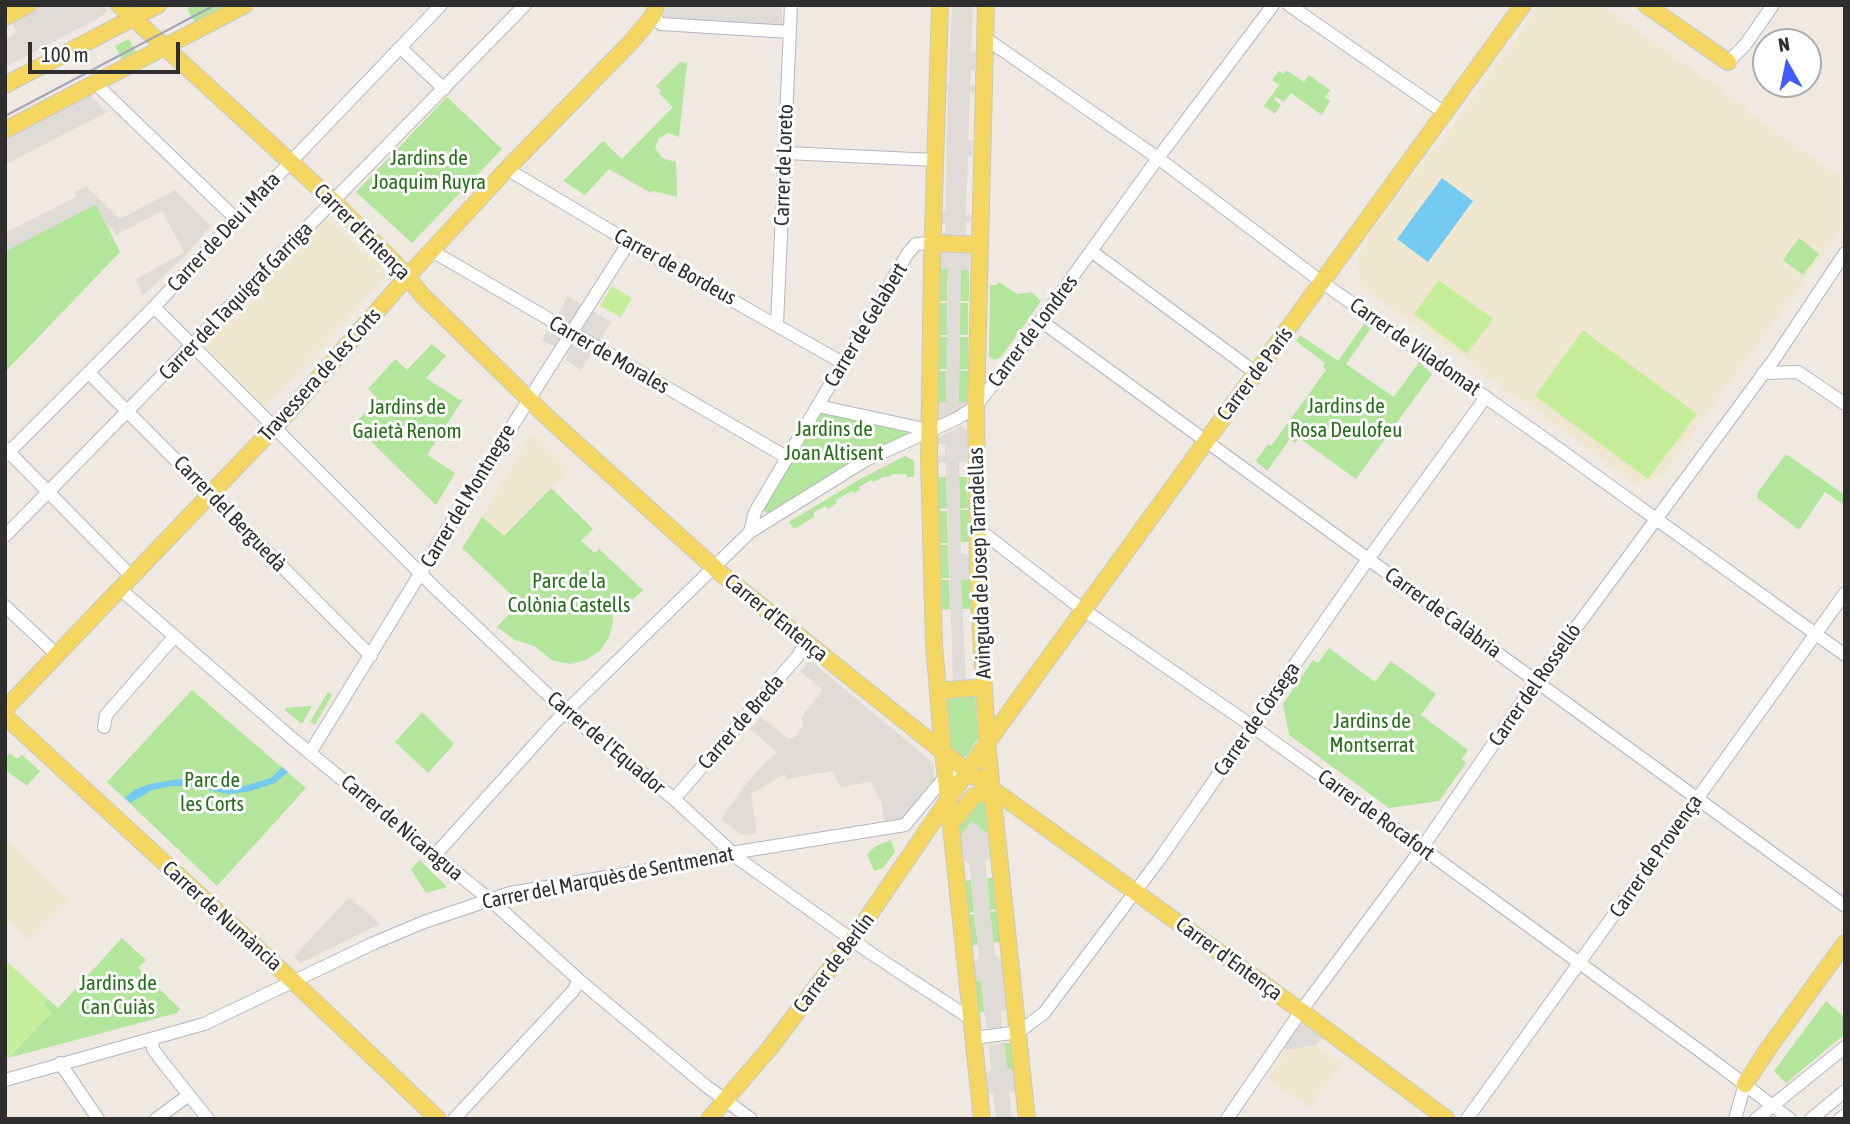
<!DOCTYPE html>
<html>
<head>
<meta charset="utf-8">
<style>
  body { margin:0 }
  #map { position:relative; width:1850px; height:1124px; overflow:hidden; background:#efe9e1; font-family:"Asap Condensed",sans-serif }
  canvas { display:block }
  .frame { position:absolute; inset:0; border:7px solid #2e2e2e; pointer-events:none }
  .north { position:absolute; left:1752px; top:28px; width:70px; height:70px; box-sizing:border-box; background:#fff; border:2px solid #ababab; border-radius:50%; rotate:351deg; font-size:19px; font-weight:700; line-height:28px; text-align:center; color:#2e2e2e }
  .north::after { content:''; display:block; margin:auto; width:24px; height:32px; background:#405bfd; clip-path:polygon(50% 0,100% 100%,50% 72%,0 100%) }
  .scale { position:absolute; left:28px; top:42px; width:152px; height:32px; box-sizing:border-box; border:4px solid #2e2e2e; border-top:0; padding-left:9px; font-size:21px; line-height:24px; white-space:nowrap; color:#2e2e2e; -webkit-text-stroke:5px #fff; paint-order:stroke }
</style>
</head>
<body>
<div id="map">
<canvas width="1850" height="1124"></canvas>
<div class="frame"></div>
<div class="north">N</div>
<div class="scale">100 m</div>
</div>
<script>
const ctx = document.querySelector('canvas').getContext('2d');
ctx.lineJoin = 'round';
function fillPath(path, color) {
  ctx.fillStyle = color;
  ctx.fill(path, 'evenodd');
}
function poly(rows) {
  const path = new Path2D();
  for (const r of rows) {
    path.moveTo(r[0], r[1]);
    for (let i = 2; i < r.length; i += 2) path.lineTo(r[i], r[i + 1]);
  }
  return path;
}
function strokePath(path, color, width, dash) {
  ctx.strokeStyle = color;
  ctx.lineWidth = width;
  ctx.lineCap = dash ? 'butt' : 'round';
  ctx.setLineDash(dash || []);
  ctx.stroke(path);
}
function write(font, color, halo, rows, align = 'center') {
  ctx.font = font + ' "Asap Condensed",sans-serif';
  ctx.lineWidth = 6;
  ctx.setLineDash([]);
  ctx.textBaseline = 'middle';
  ctx.strokeStyle = halo;
  ctx.fillStyle = color;
  for (const [text, x, y, turn = 0] of rows) {
    ctx.save();
    ctx.translate(x, y);
    ctx.rotate((+turn || 0) * Math.PI / 180);
    ctx.textAlign = isNaN(turn) ? turn : align;
    if (halo) ctx.strokeText(text, 0, 0);
    ctx.fillText(text, 0, 0);
    ctx.restore();
  }
}
const education = poly([
  [1540,5,1603,5,1682,63,1684,61,1705,80,1707,78,1724,90,1723,93,1747,107,1745,110,1845,180,1845,225,1660,478,1634,483,1511,392,1509,395,1501,389,1502,386,1492,378,1490,381,1482,375,1483,372,1361,287,1357,257,1369,241,1366,239,1434,147,1437,148],
  [327,218,364,253,378,261,386,275,326,343,262,409,199,348],
  [532,434,569,469,504,537,482,517],
  [5,837,69,901,29,941,5,918],
  [1317,1045,1342,1063,1309,1108,1267,1078,1287,1050]
]);
const green = poly([
  [192,5,225,5,194,22,187,8],
  [129,39,137,54,123,61,115,46],
  [680,62,687,63,679,137,668,133,658,139,655,148,662,158,676,162,677,197,653,191,651,193,609,169,585,195,563,181,603,141,622,159,673,107,659,93,661,91,656,86],
  [1286,70,1304,82,1309,75,1330,90,1325,97,1330,101,1322,115,1291,93,1284,102,1276,97,1274,100,1281,105,1275,114,1264,106,1279,85,1272,80,1279,71,1284,74],
  [447,97,502,149,412,243,356,192],
  [96,204,120,252,5,372,5,251],
  [1799,238,1819,254,1803,275,1783,260],
  [939,269,948,269,947,301,938,301],
  [961,269,969,270,969,301,960,301],
  [999,282,1017,294,1031,292,1041,301,1001,357,995,360,989,357,990,285,997,285],
  [938,303,947,303,947,335,938,335],
  [960,303,968,303,968,335,960,335],
  [1364,324,1371,328,1346,364,1394,397,1419,362,1432,374,1356,479,1299,438,1296,443,1290,439,1267,471,1256,461,1268,444,1271,446,1326,370,1323,367,1325,363,1296,341,1300,335,1338,361],
  [938,337,947,337,947,369,938,369],
  [960,337,968,337,968,369,959,370],
  [432,344,446,356,426,378,460,400,463,399,427,455,455,473,436,505,354,425,377,398,368,389,395,359,407,370],
  [938,371,946,371,946,402,937,402],
  [959,371,968,371,968,402,959,402],
  [821,411,907,430,907,434,809,487,768,514,763,509],
  [1786,454,1845,495,1843,504,1825,492,1799,530,1757,498,1758,492],
  [905,456,914,461,914,477,907,477,906,474,892,474,891,476,883,477,874,482,871,480,859,487,860,490,854,493,852,491,836,500,837,503,828,509,826,506,814,512,814,517,794,529,789,522,862,478],
  [937,477,946,477,947,508,938,509],
  [959,477,967,477,968,508,960,509],
  [551,488,593,529,581,541,595,553,599,549,643,590,627,605,612,613,613,623,609,637,601,650,586,660,570,664,552,660,534,646,515,640,497,627,518,604,521,595,516,599,462,548,482,517,504,536],
  [960,510,968,510,969,542,960,542],
  [938,511,947,511,948,543,939,543],
  [939,545,948,545,949,578,940,578],
  [961,579,970,579,971,609,962,609],
  [940,580,949,580,950,609,941,610],
  [1329,648,1375,682,1391,661,1436,694,1421,715,1468,750,1462,759,1466,763,1439,801,1389,808,1289,735,1283,704,1313,660,1318,663],
  [192,690,306,788,217,886,107,782],
  [328,692,332,695,315,725,310,722],
  [975,696,978,738,967,756,962,757,950,749,946,700,947,697],
  [312,706,302,724,285,710,286,708],
  [422,712,454,744,428,773,395,742],
  [10,753,17,759,22,755,40,771,27,786,5,770,5,758],
  [979,799,986,804,989,835,972,822,959,838,957,823],
  [891,840,895,852,883,868,874,871,867,854,876,846],
  [420,860,447,887,426,893,411,869],
  [987,878,994,878,997,909,990,910],
  [971,880,974,912,967,913,963,881],
  [997,911,1000,942,993,943,990,912],
  [974,914,978,945,970,946,967,915],
  [122,938,146,960,138,968,180,1009,177,1013,8,1058,51,1013,43,1005,48,999,58,1008],
  [974,981,981,981,985,1012,977,1013],
  [1826,1001,1845,1018,1845,1034,1786,1083,1774,1071],
  [1004,1043,1009,1043,1012,1047,1014,1072,1007,1068]
]);
const pitch = poly([
  [1439,280,1493,319,1467,354,1414,314],
  [612,286,632,298,621,317,600,306],
  [1583,330,1697,414,1648,479,1535,396],
  [5,960,48,999,43,1005,51,1013,5,1060]
]);
const plaza = poly([
  [39,5,103,5,107,11,101,17,5,67,5,39,17,32,10,20],
  [666,5,782,5,782,28,661,22],
  [952,5,973,5,971,51,976,52,975,70,971,70,970,85,975,86,974,93,970,93,968,140,973,140,972,156,968,156,966,215,971,215,970,222,966,222,966,235,970,235,970,238,941,239,940,233,945,233,945,224,940,223,940,213,945,212,948,91,944,90,944,85,949,84],
  [89,94,107,112,5,165,5,138],
  [86,186,120,219,175,190,211,226,185,256,143,295,135,280,184,252,162,211,116,235,112,227,109,229,96,204,5,251,5,233,76,197,74,192],
  [941,251,969,252,970,254,969,270,961,270,959,402,968,402,968,405,967,407,940,420,937,417,937,402,946,402,948,269,939,269],
  [568,296,611,322,581,370,566,360,568,354,542,340],
  [962,426,967,429,967,462,959,462,961,553,969,554,970,579,961,580,966,682,953,683,946,463,937,462,937,456,945,455,945,444,936,444,936,441,938,438],
  [810,660,933,763,935,782,904,819,884,821,881,801,870,782,841,787,832,771,786,779,785,774,751,794,757,833,742,835,721,819,742,789,768,759,770,760,777,752,750,729,761,717,787,738,794,738,804,725,801,719,806,711,823,690,800,671],
  [972,821,989,835,991,855,985,862,995,955,1002,961,1008,1010,1001,1011,1002,1027,989,1029,986,1027,981,981,974,981,973,964,979,957,971,879,969,863,961,858,959,838],
  [349,897,380,924,300,963,294,957],
  [1308,1024,1323,1036,1317,1045,1287,1050,1283,1047,1295,1026],
  [1004,1043,1007,1067,1014,1072,1016,1092,1009,1093,1012,1119,996,1119,993,1093,986,1093,984,1076,991,1069,989,1048,990,1045]
]);
const water = poly([
  [1442,178,1473,201,1428,262,1397,239],
  [282,767,288,772,275,783,247,792,228,794,189,786,172,786,152,790,130,803,125,797,136,789,150,784,179,779,244,786,271,778]
]);
const minor = poly([
  [1289,5,1446,114],
  [653,16,661,24,790,32],
  [985,38,1158,158,1323,283,1545,439,1845,655],
  [401,48,444,89],
  [1728,62,1745,45,1773,5],
  [95,83,236,219],
  [786,153,935,160],
  [507,169,629,242,843,363],
  [432,251,788,458],
  [1091,251,1256,373],
  [154,307,434,587,566,712,674,799,739,859,872,954,971,1019],
  [1041,321,1845,906],
  [777,325,791,5],
  [89,373,371,656],
  [1763,373,1798,372,1845,404],
  [818,406,929,430],
  [5,448,131,576],
  [5,456,154,307,236,219,441,5],
  [977,528,1078,606,1252,726,1422,848,1715,1062,1790,1119],
  [750,532,755,512,908,253,916,244,932,243],
  [5,536,525,5],
  [119,588,294,740,496,905,579,980,706,1086,751,1119],
  [5,606,56,654],
  [104,727,106,715,174,637],
  [310,753,469,494,629,242],
  [674,799,798,656,806,642],
  [435,855,554,723,750,532,866,460,958,418,976,406,1019,351,1158,158,1273,5],
  [974,1038,1019,1032,1044,1013,1159,860,1364,565,1486,397],
  [152,1040,153,1049,161,1060,208,1119],
  [60,1063,98,1119],
  [5,1080,204,1024,374,943,424,922,510,893,679,865,731,853,905,825,945,777,967,771],
  [156,1119,189,1095],
  [454,1119,573,991,579,980],
  [1227,1119,1301,1011,1422,848,1533,686,1775,358,1845,253],
  [1467,1119,1845,593],
  [1735,1119,1745,1084],
  [1756,1119,1845,1047],
  [1811,1119,1845,1091],
  [1840,1119,1845,1115]
]);
const major = poly([
  [119,5,334,202,396,264,423,296,547,417,719,572,967,771,1301,1011,1447,1119],
  [940,5,932,263,929,458,934,644,943,751,982,1119],
  [986,5,976,406,978,576,987,743,1027,1119],
  [1646,5,1728,62],
  [5,17,28,5],
  [5,85,158,5],
  [5,130,245,5],
  [932,243,980,245],
  [938,691,984,687],
  [5,709,288,413,407,277,507,169,631,42,653,16,656,5],
  [5,716,294,982,438,1119],
  [951,824,974,796,993,790],
  [1745,1084,1768,1049,1845,943],
  [709,1119,769,1049,852,940,987,743,1523,5]
]);
const tram = poly([
  [5,116,215,5]
]);
const parkNames = [
  ["Jardins de",429,158],
  ["Joaquim Ruyra",429,182],
  ["Jardins de",1346,406],
  ["Rosa Deulofeu",1346,430],
  ["Jardins de",407,407],
  ["Gaietà Renom",407,431],
  ["Jardins de",834,429],
  ["Joan Altisent",834,453],
  ["Parc de la",569,581],
  ["Colònia Castells",569,605],
  ["Jardins de",1372,721],
  ["Montserrat",1372,745],
  ["Parc de",212,780],
  ["les Corts",212,804],
  ["Jardins de",118,983],
  ["Can Cuiàs",118,1007]
];
const streetNames = [
  ["Carrer de Loreto",784,165,-88],
  ["Carrer de Deu i Mata",224,232,-47],
  ["Carrer d'Entença",362,232,45],
  ["Carrer de Bordeus",675,267,29],
  ["Carrer del Taquígraf Garriga",236,301,-46],
  ["Carrer de Gelabert",866,325,-59],
  ["Carrer de Londres",1033,331,-53],
  ["Carrer de Viladomat",1415,347,35],
  ["Carrer de Morales",609,355,30],
  ["Carrer de París",1255,374,-53],
  ["Travessera de les Corts",320,375,-48],
  ["Carrer del Montnegre",468,496,-59],
  ["Carrer del Berguedà",230,514,46],
  ["Avinguda de Josep Tarradellas",980,563,-92],
  ["Carrer de Calàbria",1443,613,36],
  ["Carrer d'Entença",776,618,39],
  ["Carrer del Rosselló",1535,685,-55],
  ["Carrer de Còrsega",1257,719,-55],
  ["Carrer de Breda",741,722,-49],
  ["Carrer de l'Equador",606,743,40],
  ["Carrer de Rocafort",1376,815,36],
  ["Carrer de Nicaragua",402,828,40],
  ["Carrer de Provença",1656,856,-55],
  ["Carrer del Marquès de Sentmenat",608,878,-11],
  ["Carrer de Numància",222,916,42],
  ["Carrer d'Entença",1229,959,36],
  ["Carrer de Berlín",834,963,-53]
];
fillPath(education, '#f0e7d0');
fillPath(green, '#b3e59d');
fillPath(pitch, '#c6ed99');
fillPath(plaza, '#dfdcd8');
fillPath(water, '#74caf1');
strokePath(minor, '#b4b6c1', 14);
strokePath(major, '#c9c9c9', 18);
strokePath(minor, '#fff', 12);
strokePath(major, '#f3d761', 16);
strokePath(tram, '#a3a5b8', 2);
write('21px', '#286e1a', '#fff', parkNames);
write('21px', '#2e2e2e', '#fff', streetNames);
</script>
</body>
</html>
